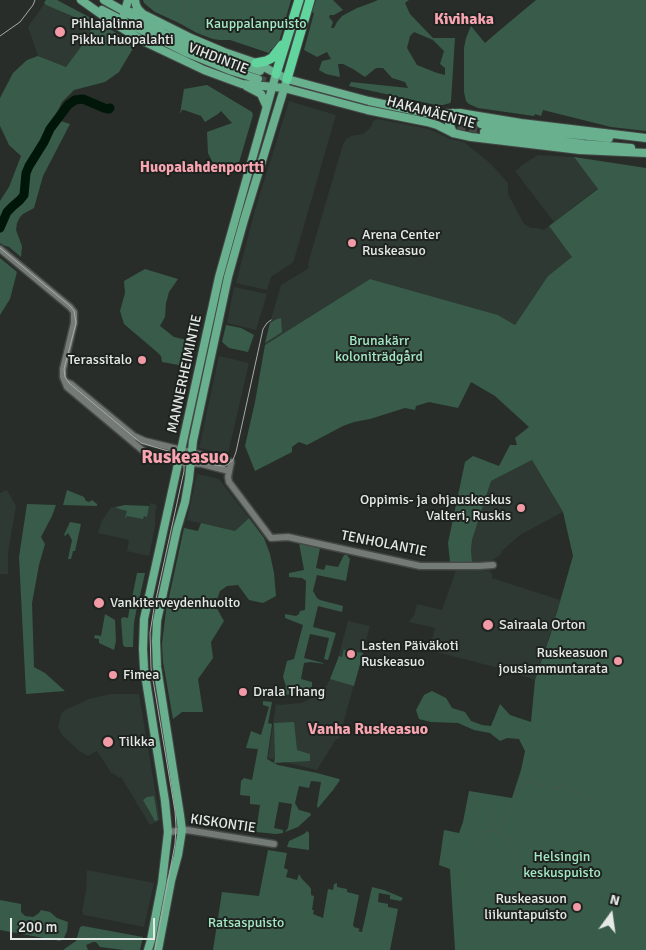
<!DOCTYPE html>
<html>
<head>
<meta charset="utf-8">
<style>
  body { margin:0 }
  #map { position:relative; width:646px; height:950px; overflow:hidden; background:#282d2a; font-family:Signika,sans-serif }
  canvas { display:block }
  .north { position:absolute; left:586px; top:890px; width:50px; height:50px; -webkit-text-stroke:4px #1e2320; paint-order:stroke; rotate:14deg; font-size:14px; font-weight:700; line-height:20px; text-align:center; color:#e5e9e7 }
  .north::after { content:''; display:block; margin:auto; width:18px; height:22px; background:#e5e9e7; clip-path:polygon(50% 0,100% 100%,50% 72%,0 100%) }
  .scale { position:absolute; left:10px; top:918px; width:145px; height:22px; box-sizing:border-box; border:2px solid #e5e9e7; border-top:0; padding-left:6px; font-size:15px; line-height:18px; white-space:nowrap; color:#e5e9e7; -webkit-text-stroke:4px #1e2320; paint-order:stroke }
</style>
</head>
<body>
<div id="map">
<canvas width="646" height="950"></canvas>
<div class="north">N</div>
<div class="scale">200 m</div>
</div>
<script>
const ctx = document.querySelector('canvas').getContext('2d');
ctx.lineJoin = 'round';
function fillPath(path, color) {
  ctx.fillStyle = color;
  ctx.fill(path, 'evenodd');
}
function poly(rows) {
  const path = new Path2D();
  for (const r of rows) {
    path.moveTo(r[0], r[1]);
    for (let i = 2; i < r.length; i += 2) path.lineTo(r[i], r[i + 1]);
  }
  return path;
}
function strokePath(path, color, width, dash) {
  ctx.strokeStyle = color;
  ctx.lineWidth = width;
  ctx.lineCap = dash ? 'butt' : 'round';
  ctx.setLineDash(dash || []);
  ctx.stroke(path);
}
function write(font, color, halo, rows, align = 'center') {
  ctx.font = font + ' Signika,sans-serif';
  ctx.lineWidth = 4;
  ctx.setLineDash([]);
  ctx.textBaseline = 'middle';
  ctx.strokeStyle = halo;
  ctx.fillStyle = color;
  for (const [text, x, y, turn = 0] of rows) {
    ctx.save();
    ctx.translate(x, y);
    ctx.rotate((+turn || 0) * Math.PI / 180);
    ctx.textAlign = isNaN(turn) ? turn : align;
    if (halo) ctx.strokeText(text, 0, 0);
    ctx.fillText(text, 0, 0);
    ctx.restore();
  }
}
const built = poly([
  [44,4,93,26,83,44,66,67,38,56,28,27],
  [289,101,336,115,294,260,292,263,271,277,267,290,236,283,255,210],
  [377,119,429,129,450,139,464,142,491,164,508,183,508,194,524,224,531,228,538,228,543,230,549,226,573,257,548,276,515,325,498,315,370,279,265,345,269,326,281,285,309,268,308,265,311,253,343,144,346,139,351,136,363,134,370,128,373,121],
  [538,155,574,157,598,188,554,222,515,171,520,168,519,167],
  [234,287,267,294,256,330,227,323],
  [219,356,249,363,228,454,199,448],
  [532,460,563,512,520,535,503,550,499,556,492,560,485,562,472,562,471,550,472,540,491,481],
  [197,474,219,479,249,518,235,531,187,520],
  [7,490,16,506,8,553,8,574,0,574,0,493],
  [150,503,157,505,155,514,155,526,149,556,127,551,129,540,98,533,101,522,111,507,149,508],
  [456,570,483,570,490,571,492,574,492,578,560,600,556,616,535,680,498,668,429,650,435,628,409,622,410,620,414,616,417,604,442,610],
  [348,621,370,626,339,739,336,739,317,770,268,758,276,704,280,705,301,703,316,696,327,685,335,669],
  [111,694,139,694,160,820,150,825,121,777,119,778,113,773,112,774,97,751,88,756,79,751,62,735,58,727,61,714,65,710,89,699],
  [87,870,154,883,144,927,84,915,82,911,86,890]
]);
const green = poly([
  [46,0,57,0,104,25,135,45,119,72,105,82,74,90,62,102,54,119,70,124,43,176,34,208,23,214,20,217,17,223,16,230,22,246,21,257,9,247,3,245,0,243,0,201,9,187,21,156,9,145,0,126,0,98,13,73,27,60,38,56,66,67,83,44,93,26,81,20,46,5,44,3],
  [143,0,291,0,278,45,275,50,271,49,269,53,230,40,220,40,213,39,197,33,179,23,155,12,144,3],
  [316,0,333,0,343,10,334,15,330,15,329,17,333,22,331,28,334,28,337,22,342,16,357,8,371,3,378,0,409,0,405,3,410,14,433,38,455,38,451,101,450,103,443,105,436,105,349,86,351,82,408,88,405,82,392,78,383,68,376,68,365,77,353,69,343,64,338,64,340,77,326,74,319,70,322,61,331,59,327,52,317,57,304,50,314,13,312,12],
  [414,32,433,40,444,51,440,64,445,68,445,75,437,73,417,65,407,48,410,36],
  [536,0,646,0,646,131,611,127,543,110,541,116,535,114,534,116,478,108,469,104,466,101,464,92,464,48,466,38,471,26,485,43,500,30],
  [207,85,252,112,253,115,238,166,213,163,208,153,207,132,232,123,221,111,218,114,205,122,201,116,184,110,182,110,180,114,184,89],
  [574,157,646,168,646,950,455,950,450,869,439,865,444,830,459,833,463,822,469,791,512,798,521,770,525,751,519,739,507,738,500,741,490,733,474,730,458,723,431,722,419,719,416,710,424,695,432,691,446,698,452,708,465,712,471,721,482,725,491,726,500,704,510,715,531,722,535,680,551,633,573,556,563,512,532,460,491,481,472,540,471,550,472,562,450,562,448,543,465,462,473,456,499,466,510,445,517,445,515,438,529,427,495,396,471,382,458,408,429,402,416,406,415,410,405,408,370,419,354,422,343,426,307,445,299,442,296,444,292,447,292,452,255,471,245,446,255,402,265,345,370,279,498,315,515,325,548,276,572,257,549,226,598,189],
  [0,258,17,272,10,299,0,315],
  [145,269,178,279,169,292,166,303,165,317,160,326,174,337,191,341,195,324,200,326,190,367,162,362,161,356,157,352,124,324,120,311,125,293,124,281],
  [281,318,282,332,265,343,270,323,277,319],
  [226,325,241,328,254,335,248,352,229,348,222,342],
  [67,490,84,497,86,501,89,502,92,500,97,504,97,506,63,505],
  [27,504,56,505,52,516,41,537,45,544,39,565,32,603,34,667,45,673,65,691,26,694,19,557],
  [125,505,149,506,147,517,144,516,143,519,127,516,126,518,125,518,127,511,116,508,116,507],
  [249,518,264,538,270,554,274,573,276,596,263,603,249,600,238,585,227,586,220,591,215,605,224,621,211,642,213,658,198,679,203,712,182,712,173,719,163,662,162,644,166,611,184,528,198,531,201,523,235,531],
  [70,522,81,524,75,551,73,551,71,559,68,559,72,540,68,533,65,536,64,535],
  [299,543,320,548,316,568,324,570,326,565,338,567,344,555,347,555,350,559,346,581,317,575,313,591,317,598,320,600,343,606,342,612,318,606,313,627,336,633,328,660,324,659,329,638,310,634,304,658,323,663,323,664,325,664,310,662,304,663,301,679,312,682,312,687,297,694,284,695,286,686,283,677,287,661,294,659,303,625,285,618,285,614,296,616,299,614,300,611,305,610,306,581,302,578,289,577,289,573,304,570],
  [137,573,145,573,138,605,131,603],
  [130,605,137,607,134,623,133,645,133,647,125,647,123,645,121,619,123,617,128,618],
  [105,614,115,620,116,641,114,650,99,643,99,639,94,638,95,635,101,636],
  [344,648,344,650,363,653,354,686,330,679,339,656,342,657],
  [263,701,272,702,268,723,272,724,267,759,274,763,275,758,274,723,294,722,297,750,310,754,310,761,274,763,278,765,317,773,339,779,340,780,333,790,318,808,317,806,321,782,311,781,309,788,299,786,295,803,299,810,310,813,311,815,298,827,285,832,288,828,292,804,279,802,274,828,283,830,283,833,276,834,256,832,260,805,250,804,250,796,240,795,241,781,244,778,252,780,258,749,246,748,251,731,261,735,269,707,263,705],
  [154,796,158,820,155,821,143,800,147,797],
  [307,831,309,833,309,850,287,847,289,841,304,834],
  [268,850,287,853,284,868,288,870,286,877,297,880,299,874,302,879,309,886,311,889,311,895,314,896,312,910,314,910,313,914,323,918,328,889,333,890,334,884,337,883,337,887,347,889,347,892,359,895,353,925,354,927,360,929,358,931,362,932,372,887,384,890,403,898,401,901,395,900,390,899,390,895,379,893,378,902,388,904,388,907,398,909,390,950,213,950,222,892,259,896],
  [0,900,21,904,21,912,25,916,33,917,39,913,41,910,50,912,57,918,68,922,67,931,64,938,60,941,0,930],
  [83,926,143,937,140,950,124,950,100,947,96,942,93,942,86,945,88,950,63,950,76,941,80,927]
]);
const stream = poly([
  [262,0,270,2],
  [314,16,325,19],
  [319,18,322,29],
  [179,23,185,18,186,16,184,0],
  [551,787,558,789],
  [553,788,568,786,579,795,591,800],
  [490,801,492,822,495,828],
  [498,829,511,806,517,790,529,782,547,786],
  [510,839,511,840,515,857,523,870],
  [473,849,483,840,485,830,496,832,507,838]
]);
const river = poly([
  [0,228,7,212,13,206,20,200,24,195,26,173,29,166,44,142,50,129,68,105,75,100,83,99,104,108,109,109,110,108]
]);
const majorTunnel = poly([
  [258,79,280,85],
  [446,117,481,124],
  [434,122,484,132]
]);
const minor = poly([
  [0,249,70,307,74,312,74,323,63,369,63,377,67,387,147,454,179,462,202,464,229,471],
  [66,382,71,384,134,436,145,441,231,462,228,477,229,482,271,538,288,537,420,566,479,566,493,565],
  [168,832,187,830,274,844]
]);
const major = poly([
  [81,0,112,22,145,42,204,70,242,84,284,88,367,110,427,122,437,125,453,133,471,137,580,150,646,153],
  [104,0,163,33,188,45,235,63,260,71],
  [135,0,136,5,138,9,143,14],
  [102,10,185,52,232,71,258,79],
  [125,11,145,15,191,38,224,52,256,63,287,79,369,101,431,114,460,113,521,123,646,138],
  [124,15,128,0],
  [246,86,261,94,266,105],
  [481,124,519,129,609,138],
  [484,132,584,144,631,148],
  [453,133,449,123,453,113],
  [148,950,151,940,162,883,168,832,165,801,144,668,143,649,144,619,219,277,276,74],
  [158,950,171,881,178,855,182,830,180,815,157,667,156,641,157,621,177,529,185,502,189,479,193,441,228,277,244,220,287,79]
]);
const highway = poly([
  [256,63,266,61,272,58,282,45],
  [276,74,299,0],
  [287,79,310,0]
]);
const tram = poly([
  [0,36,20,22,33,5,35,0],
  [0,248,70,306,74,311,76,323,64,369,65,377,69,383,141,443,175,453,181,457,184,463,184,471,154,608,150,633,151,668,175,811,176,827,175,844,155,950],
  [179,456,198,462,222,466,225,466,233,460,236,452,263,329,267,323,271,320]
]);
const markers = [
  [60,32,6,"#f39aa7"],
  [352,243,5,"#f39aa7"],
  [142,360,5,"#f39aa7"],
  [521,508,5,"#f39aa7"],
  [99,603,6,"#f39aa7"],
  [488,625,6,"#f39aa7"],
  [351,654,5,"#f39aa7"],
  [618,661,5,"#f39aa7"],
  [113,675,5,"#f39aa7"],
  [243,692,5,"#f39aa7"],
  [108,742,6,"#f39aa7"],
  [577,907,5,"#f39aa7"]
];
const poiNames = [
  ["Pihlajalinna",71,24],
  ["Pikku Huopalahti",71,40],
  ["Arena Center",362,235],
  ["Ruskeasuo",362,251],
  ["Terassitalo",132,360,"right"],
  ["Oppimis- ja ohjauskeskus",511,500,"right"],
  ["Valteri, Ruskis",511,516,"right"],
  ["Vankiterveydenhuolto",110,603],
  ["Sairaala Orton",499,625],
  ["Lasten Päiväkoti",361,646],
  ["Ruskeasuo",361,662],
  ["Ruskeasuon",608,653,"right"],
  ["jousiammuntarata",608,669,"right"],
  ["Fimea",123,675],
  ["Drala Thang",253,692],
  ["Tilkka",119,742],
  ["Ruskeasuon",567,899,"right"],
  ["liikuntapuisto",567,915,"right"]
];
const parkNames = [
  ["Kauppalanpuisto",256,24],
  ["Brunakärr",379,341],
  ["koloniträdgård",379,357],
  ["Helsingin",562,857],
  ["keskuspuisto",562,873],
  ["Ratsaspuisto",246,923]
];
const streetNames = [
  ["VIHDINTIE",218,59,21],
  ["HAKAMÄENTIE",431,113,15],
  ["MANNERHEIMINTIE",185,374,-78],
  ["TENHOLANTIE",384,544,11],
  ["KISKONTIE",223,824,8]
];
const neighbourhoodNames = [
  ["Huopalahdenportti",202,168]
];
const quarterNames = [
  ["Kivihaka",464,20],
  ["Vanha Ruskeasuo",368,730]
];
const districtNames = [
  ["Ruskeasuo",185,458]
];
fillPath(built, '#2e3933');
fillPath(green, '#385c49');
strokePath(stream, '#45554c', 1);
strokePath(river, '#001609', 9);
strokePath(majorTunnel, '#444946', 8, [8, 4]);
strokePath(minor, '#444846', 9);
strokePath(major, '#444846', 10);
strokePath(highway, '#444846', 11);
strokePath(minor, '#747a76', 6);
strokePath(major, '#69b08e', 8);
strokePath(highway, '#62d49e', 9);
strokePath(tram, '#a7aba9', 1);
for (const [x, y, r, color] of markers) {
  const dot = new Path2D();
  dot.arc(x, y, r, 0, 2 * Math.PI);
  ctx.fillStyle = color;
  ctx.fill(dot);
  strokePath(dot, '#1e2320', 2);
}
write('14px', '#e5e9e7', '#1e2320', poiNames, 'left');
write('14px', '#a3e8c3', '#1e2320', parkNames);
write('14px', '#e5e9e7', '#1e2320', streetNames);
write('bold 15px', '#f9a5b1', '#1e2320', neighbourhoodNames);
write('bold 16px', '#f9a5b1', '#1e2320', quarterNames);
write('bold 19px', '#f9a5b1', '#1e2320', districtNames);
</script>
</body>
</html>
